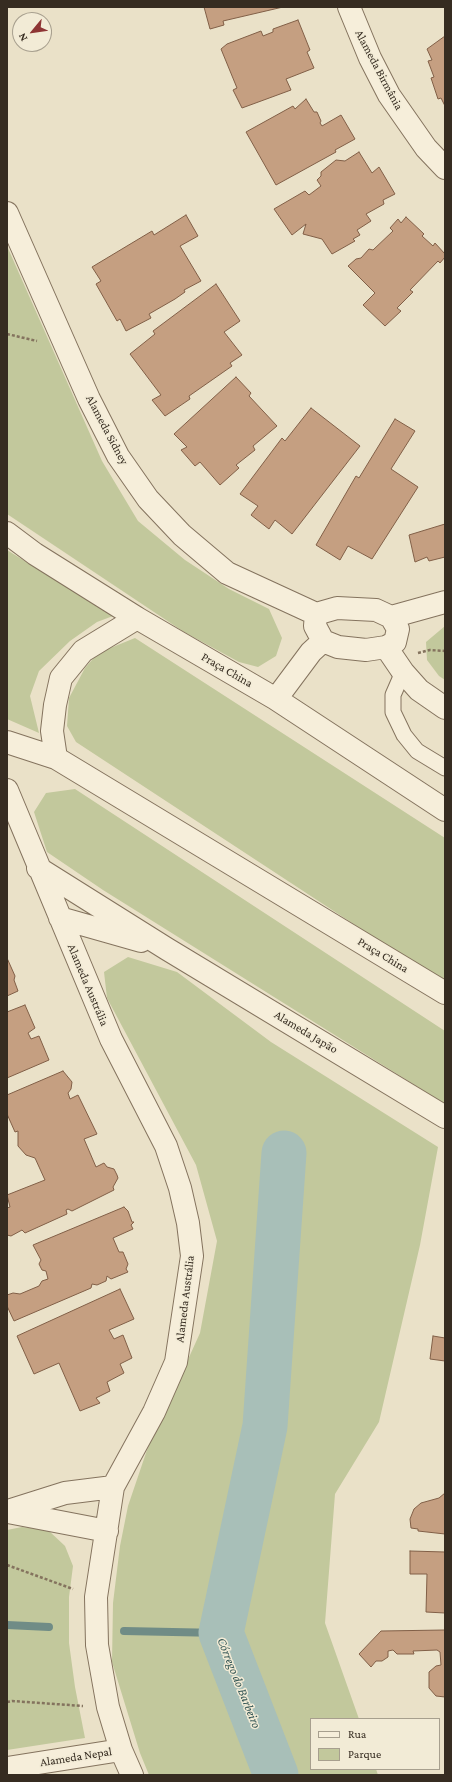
<!DOCTYPE html>
<html>
<head>
<meta charset="utf-8">
<style>
  body { margin:0 }
  #map { position:relative; width:452px; height:1782px; overflow:hidden; background:#eae1c8; font-family:"Crimson Pro",serif }
  canvas { display:block }
  .frame { position:absolute; inset:0; border:8px solid #362c21; pointer-events:none }
  .legend { position:absolute; left:310px; top:1718px; width:130px; height:52px; box-sizing:border-box; background:#f2ebd6; border:1px solid #a79f8e; margin:0; padding:5px 7px; list-style:none; font-size:12px; color:#362c21 }
  .legend li { display:flex; align-items:center; gap:8px; height:20px }
  .legend b { width:20px; border:1px solid #a79f8e }
  .north { position:absolute; left:12px; top:12px; width:40px; height:40px; box-sizing:border-box; background:#f2ebd6; border:1px solid #a79f8e; border-radius:50%; rotate:241deg; font-size:11px; font-weight:700; line-height:16px; text-align:center; color:#362c21 }
  .north::after { content:''; display:block; margin:auto; width:14px; height:18px; background:#8e3534; clip-path:polygon(50% 0,100% 100%,50% 72%,0 100%) }
</style>
</head>
<body>
<div id="map">
<canvas width="452" height="1782"></canvas>
<div class="frame"></div>
<ul class="legend">
<li><b style="height:5px;background:#f6eeda"></b>Rua</li>
<li><b style="height:11px;background:#c2c89c"></b>Parque</li>
</ul>
<div class="north">N</div>
</div>
<script>
const ctx = document.querySelector('canvas').getContext('2d');
ctx.lineJoin = 'round';
function fillPath(path, color) {
  ctx.fillStyle = color;
  ctx.fill(path, 'evenodd');
}
function poly(rows) {
  const path = new Path2D();
  for (const r of rows) {
    path.moveTo(r[0], r[1]);
    for (let i = 2; i < r.length; i += 2) path.lineTo(r[i], r[i + 1]);
  }
  return path;
}
function strokePath(path, color, width, dash) {
  ctx.strokeStyle = color;
  ctx.lineWidth = width;
  ctx.lineCap = dash ? 'butt' : 'round';
  ctx.setLineDash(dash || []);
  ctx.stroke(path);
}
function write(font, color, halo, rows, align = 'center') {
  ctx.font = font + ' "Crimson Pro",serif';
  ctx.lineWidth = 3;
  ctx.setLineDash([]);
  ctx.textBaseline = 'middle';
  ctx.strokeStyle = halo;
  ctx.fillStyle = color;
  for (const [text, x, y, turn = 0] of rows) {
    ctx.save();
    ctx.translate(x, y);
    ctx.rotate((+turn || 0) * Math.PI / 180);
    ctx.textAlign = isNaN(turn) ? turn : align;
    if (halo) ctx.strokeText(text, 0, 0);
    ctx.fillText(text, 0, 0);
    ctx.restore();
  }
}
const green = poly([
  [7,246,102,461,138,521,185,560,229,589,269,609,282,638,276,656,258,667,239,662,184,632,7,514],
  [7,550,113,616,97,622,70,641,39,671,30,696,39,733,7,719],
  [445,626,445,680,439,676,427,660,426,642],
  [135,638,445,838,445,984,76,742,67,726,69,698,85,668,98,653],
  [75,789,445,1031,445,1104,103,890,47,852,34,812,46,793],
  [128,957,177,972,271,1042,438,1147,420,1245,379,1422,335,1494,325,1623,359,1719,311,1719,311,1769,376,1769,378,1775,149,1775,140,1753,112,1662,113,1603,120,1546,128,1506,147,1450,200,1333,217,1241,196,1165,107,998,104,972],
  [22,1527,48,1530,65,1546,73,1566,69,1597,69,1643,75,1687,85,1738,7,1750,7,1530]
]);
const stream = poly([
  [7,1625,49,1627],
  [124,1631,221,1633]
]);
const river = poly([
  [276,1775,221,1633,265,1426,284,1153]
]);
const building = poly([
  [204,7,283,7,223,21,224,25,210,29,204,7],
  [298,20,310,50,307,52,314,68,286,79,291,90,242,108,233,90,237,88,221,49,227,44,261,31,263,36,273,32,273,29,298,20],
  [445,36,445,106,441,98,438,99,431,78,434,77,428,61,432,60,427,49,445,36],
  [306,99,314,112,317,112,321,121,320,123,322,126,341,115,355,139,335,150,336,152,276,185,246,132,293,106,295,109,306,99],
  [359,152,372,173,379,167,395,194,383,200,384,204,366,214,371,221,357,230,360,235,353,239,355,241,332,254,322,239,303,234,306,224,292,235,274,209,305,191,309,195,321,186,317,180,321,176,321,172,336,160,345,161,359,152],
  [186,215,198,236,180,246,201,281,184,290,185,292,175,299,149,314,151,318,126,331,120,319,117,321,96,284,101,281,92,267,152,231,154,235,186,215],
  [406,217,424,234,422,236,433,246,435,243,445,254,445,257,440,263,438,261,410,290,413,292,397,308,401,311,385,326,363,305,375,293,348,266,356,259,361,258,369,249,373,250,393,231,390,228,398,219,401,223,406,217],
  [216,284,240,321,224,332,242,355,230,363,232,366,189,396,190,399,165,416,152,400,161,395,130,354,155,334,153,331,216,284],
  [236,377,251,393,249,396,277,426,253,446,255,450,236,465,239,468,220,485,200,462,195,466,181,450,187,447,174,434,236,377],
  [311,408,360,446,292,534,275,520,269,529,251,515,258,506,240,494,282,438,285,441,311,408],
  [395,419,415,431,391,469,418,487,372,559,348,546,340,560,316,545,356,476,359,478,395,419],
  [445,524,445,557,429,561,427,557,415,562,409,535,445,524],
  [7,958,15,976,14,980,18,991,7,996,7,958],
  [25,1005,35,1028,28,1033,31,1039,39,1036,49,1060,7,1078,7,1012,25,1005],
  [63,1071,72,1082,71,1089,68,1093,70,1099,78,1095,97,1134,84,1139,96,1167,104,1163,107,1167,114,1169,117,1175,118,1178,113,1187,114,1190,72,1211,68,1209,66,1210,67,1214,25,1233,22,1230,11,1236,7,1235,7,1208,10,1207,7,1195,45,1180,35,1158,26,1155,18,1146,18,1131,15,1132,7,1114,7,1095,63,1071],
  [124,1207,128,1211,132,1222,134,1222,131,1225,133,1229,113,1238,119,1252,123,1252,128,1264,126,1269,128,1272,111,1279,107,1276,106,1281,97,1285,92,1284,91,1288,14,1321,7,1306,7,1295,13,1293,20,1294,39,1286,42,1281,48,1279,46,1271,42,1270,39,1264,41,1260,33,1245,124,1207],
  [120,1289,134,1319,109,1330,114,1339,123,1335,132,1358,120,1364,124,1373,107,1382,110,1391,96,1398,100,1403,80,1411,59,1363,34,1374,17,1336,120,1289],
  [433,1336,445,1338,445,1361,430,1359,433,1336],
  [445,1493,445,1534,418,1531,418,1529,411,1528,410,1519,414,1509,421,1503,439,1498,445,1493],
  [410,1551,445,1552,445,1613,426,1612,427,1574,410,1574,410,1551],
  [445,1630,445,1697,436,1696,429,1688,429,1672,436,1666,441,1665,440,1652,437,1650,413,1651,414,1654,397,1654,393,1650,388,1651,388,1657,382,1661,376,1661,371,1667,359,1654,381,1631,445,1630]
]);
const path = poly([
  [7,334,37,341],
  [418,653,430,650,445,651],
  [7,1565,73,1589],
  [7,1702,12,1701,83,1706]
]);
const service = poly([
  [403,672,393,695,393,712,404,735,417,751,445,768]
]);
const minor = poly([
  [349,7,370,58,389,95,426,148,445,168],
  [7,213,89,399,118,456,148,499,182,535,227,573,316,614],
  [7,533,35,554,137,618,276,699,445,810],
  [337,608,376,610,391,617,398,629,395,642,386,647,366,650,338,647,323,641,315,626,316,614,337,608],
  [391,617,445,602],
  [386,647,403,672,419,690,445,708],
  [276,699,311,652,323,641],
  [7,742,56,758,445,993],
  [56,758,52,731,55,705,61,678,83,651,137,618],
  [7,790,111,1039,166,1146,180,1188,188,1223,192,1256,176,1362,154,1412,113,1487,96,1597,97,1645,108,1707,121,1750,132,1775],
  [38,868,167,949,445,1117],
  [60,918,141,941],
  [8,1511,65,1493,113,1487],
  [8,1512,107,1531],
  [7,1768,121,1750]
]);
const streetNames = [
  ["Alameda Birmânia",379,70,62],
  ["Alameda Sidney",107,430,62],
  ["Praça China",227,670,30],
  ["Praça China",383,955,31],
  ["Alameda Austrália",88,985,67],
  ["Alameda Japão",306,1032,31],
  ["Alameda Austrália",185,1299,-83],
  ["Alameda Nepal",76,1757,-9]
];
const waterNames = [
  ["Córrego do Barbeiro",239,1683,68]
];
fillPath(green, '#c2c89c');
strokePath(stream, '#708c86', 8);
strokePath(river, '#a8bfb8', 45);
fillPath(building, '#c59f81');
strokePath(building, '#815f47', 1);
strokePath(service, '#84735e', 17);
strokePath(minor, '#84735e', 24);
strokePath(path, '#84735e', 2.5, [3, 2]);
strokePath(service, '#f6eeda', 15);
strokePath(minor, '#f6eeda', 22);
write('12px', '#362c21', '#f2ebd6', streetNames);
write('italic 13px', '#315453', '#f2ebd6', waterNames);
</script>
</body>
</html>
